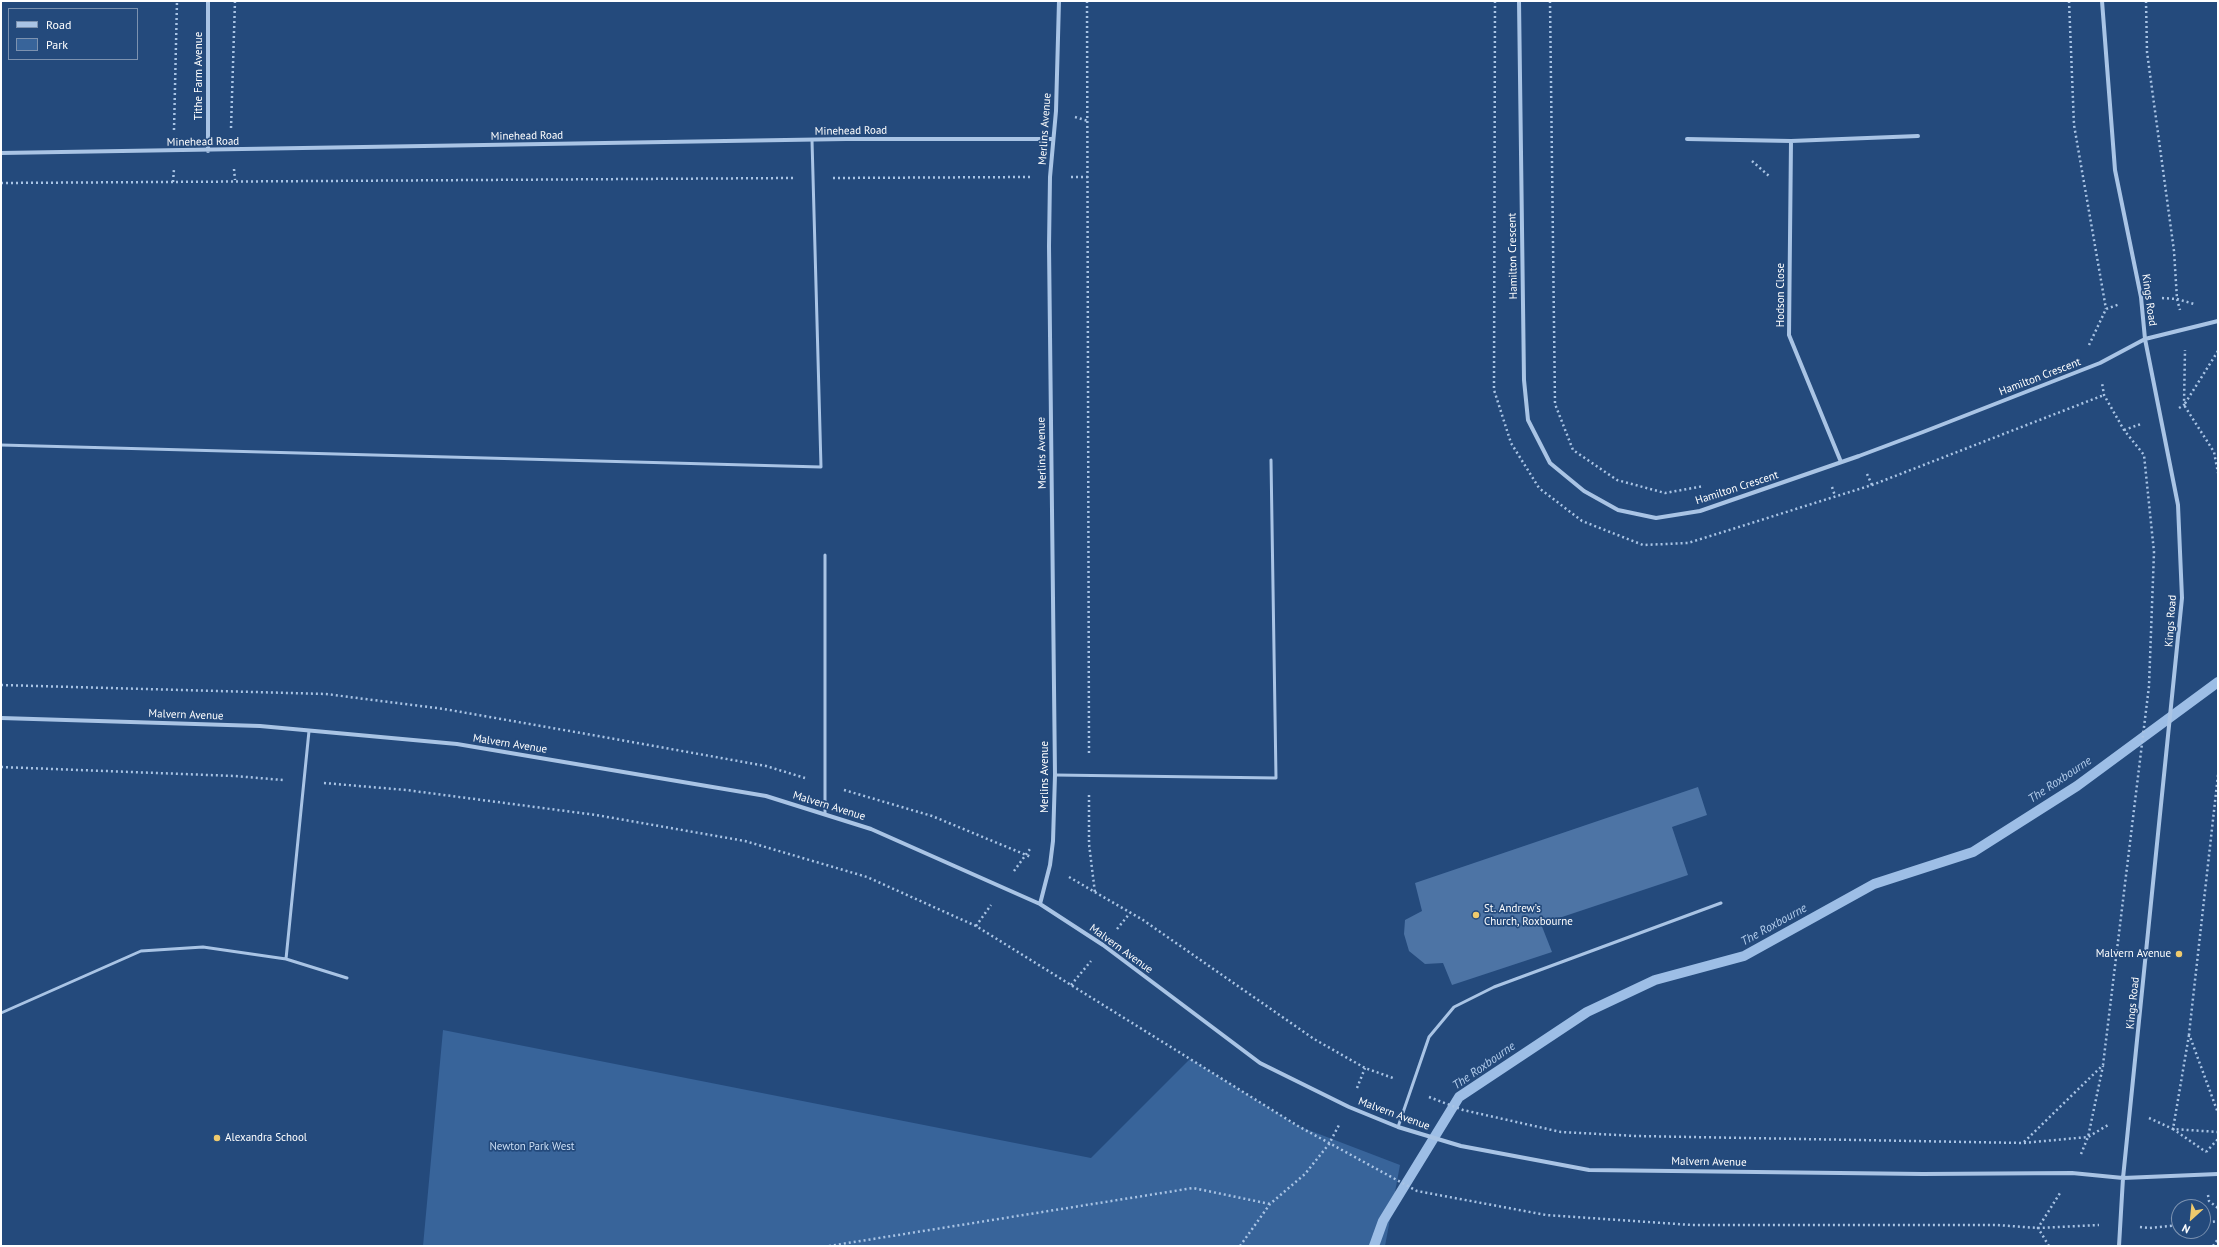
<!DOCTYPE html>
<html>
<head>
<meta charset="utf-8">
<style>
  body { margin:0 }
  #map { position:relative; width:2219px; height:1247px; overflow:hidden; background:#244a7c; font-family:"PT Sans",sans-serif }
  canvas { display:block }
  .frame { position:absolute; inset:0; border:2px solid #fff; pointer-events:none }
  .legend { position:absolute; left:8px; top:8px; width:130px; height:52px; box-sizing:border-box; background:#244a7c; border:1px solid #7c92b0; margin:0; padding:5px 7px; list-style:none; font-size:12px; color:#fff }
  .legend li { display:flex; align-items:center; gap:8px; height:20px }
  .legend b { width:20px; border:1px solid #7c92b0 }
  .north { position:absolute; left:2171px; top:1199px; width:40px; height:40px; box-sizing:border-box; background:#244a7c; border:1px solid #7c92b0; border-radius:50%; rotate:207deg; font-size:11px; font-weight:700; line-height:16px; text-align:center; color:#fff }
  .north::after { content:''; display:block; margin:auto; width:14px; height:18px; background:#efca6d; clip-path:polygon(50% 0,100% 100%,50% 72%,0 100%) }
</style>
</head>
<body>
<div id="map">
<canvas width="2219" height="1247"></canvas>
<div class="frame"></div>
<ul class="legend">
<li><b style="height:5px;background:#a9c4e5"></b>Road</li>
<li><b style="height:11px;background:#38649a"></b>Park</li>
</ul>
<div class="north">N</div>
</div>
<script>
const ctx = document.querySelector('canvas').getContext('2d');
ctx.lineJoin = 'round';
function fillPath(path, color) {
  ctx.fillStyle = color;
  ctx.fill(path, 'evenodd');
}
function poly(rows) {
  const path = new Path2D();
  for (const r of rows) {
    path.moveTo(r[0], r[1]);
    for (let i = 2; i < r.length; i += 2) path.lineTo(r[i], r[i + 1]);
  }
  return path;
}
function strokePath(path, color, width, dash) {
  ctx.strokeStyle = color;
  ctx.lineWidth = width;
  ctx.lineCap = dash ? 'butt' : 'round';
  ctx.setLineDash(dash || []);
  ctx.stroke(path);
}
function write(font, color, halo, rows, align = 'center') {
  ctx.font = font + ' "PT Sans",sans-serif';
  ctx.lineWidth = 3.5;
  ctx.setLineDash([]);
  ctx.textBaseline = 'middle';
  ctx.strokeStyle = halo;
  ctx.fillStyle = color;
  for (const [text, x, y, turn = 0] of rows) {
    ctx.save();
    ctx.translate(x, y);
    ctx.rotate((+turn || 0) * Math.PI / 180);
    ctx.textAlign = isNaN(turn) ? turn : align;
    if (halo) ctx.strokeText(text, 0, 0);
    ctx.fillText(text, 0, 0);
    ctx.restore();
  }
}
const green = poly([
  [443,1030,1091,1158,1190,1059,1298,1126,1400,1165,1385,1246,423,1246]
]);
const stream = poly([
  [1374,1246,1383,1221,1459,1097,1587,1012,1655,980,1744,956,1874,884,1973,852,2077,786,2218,682]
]);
const building = poly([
  [1698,787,1707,815,1672,827,1688,875,1541,924,1552,952,1452,985,1443,963,1425,964,1409,951,1404,934,1405,920,1422,911,1415,883]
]);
const path = poly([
  [1087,1,1089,756],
  [1495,1,1494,390,1511,443,1539,488,1582,521,1643,545,1688,543,1872,485,2104,395],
  [1550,1,1555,404,1573,450,1617,480,1665,493,1704,486],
  [2069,1,2074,125,2106,309],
  [2146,1,2147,52,2174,251,2177,299,2180,310],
  [1075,117,1088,121],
  [231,128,235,1],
  [174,130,177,1],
  [1752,161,1769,176],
  [234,169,235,180],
  [1071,177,1088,177],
  [833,178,1030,177],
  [173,182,174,169],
  [1,183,794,178],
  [2162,298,2177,299,2194,304],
  [2089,345,2106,309,2120,304],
  [2218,351,2184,405,2214,452,2218,473],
  [2179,408,2184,405,2185,350],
  [2124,430,2141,424],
  [1867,474,1872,485],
  [1832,487,1835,496],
  [1,685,326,694,444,709,598,736,766,766,805,778],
  [1,767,235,776,283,780],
  [2218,775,2189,1034,2218,1113],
  [324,783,406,790,596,815,745,841,867,877,976,926,1298,1126,1417,1191,1546,1215,1692,1225,1997,1225,2038,1228,2099,1225],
  [844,790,932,816,1031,857],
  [1089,795,1089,844,1095,893],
  [1014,871,1030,849],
  [1069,877,1143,920,1314,1039,1365,1068,1393,1078],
  [976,926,991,905],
  [1117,929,1130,913],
  [1071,985,1091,961],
  [2189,1035,2173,1129,2206,1152],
  [1357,1088,1365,1068],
  [1429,1097,1463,1110,1561,1132,1636,1136,2023,1143,2088,1137,2108,1125],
  [2149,1118,2173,1129,2218,1132],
  [2024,1142,2103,1065,2149,686,2154,552,2144,455,2124,430,2104,395,2102,383],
  [2206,1152,2218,1139],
  [2081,1154,2088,1137,2103,1066],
  [2208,1195,2209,1201,2218,1208],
  [2203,1223,2218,1221],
  [2140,1227,2149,1228,2179,1225],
  [829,1246,1193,1188,1270,1204],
  [1240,1246,1270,1204,1305,1174,1329,1144,1339,1125],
  [2049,1246,2038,1228,2060,1193],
  [2213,1246,2218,1239]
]);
const service = poly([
  [1,445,821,467,812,140],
  [1055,775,1276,778,1271,460],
  [825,814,825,555],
  [286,959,309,731],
  [1,1013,141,951,203,947,286,959,347,978],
  [1398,1127,1429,1037,1454,1007,1494,987,1721,903]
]);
const minor = poly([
  [1519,1,1524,380,1528,420,1550,463,1584,491,1618,510,1656,518,1700,511,1859,456,1923,432,2100,363,2145,339,2218,321],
  [2102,1,2115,170,2141,297,2145,339,2178,505,2182,598,2123,1178,2119,1246],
  [1687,139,1791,141,1918,136],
  [1791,141,1789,335,1841,462],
  [208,151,208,1],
  [1,153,846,139,1053,139],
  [1,718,260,726,457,744,766,796,871,829,1040,904,1103,945,1260,1063,1349,1107,1398,1127,1461,1146,1589,1170,1923,1174,2072,1173,2123,1178,2218,1174],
  [1040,904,1050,865,1053,841,1055,775,1049,246,1050,177,1056,111,1059,1]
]);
const markers = [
  [1476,915,4,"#efca6d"],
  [2179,954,4,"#efca6d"],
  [217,1138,4,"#efca6d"]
];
const streetNames = [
  ["Tithe Farm Avenue",199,76,-90],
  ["Merlins Avenue",1045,129,-86],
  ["Minehead Road",851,131,-1],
  ["Minehead Road",527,136,-1],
  ["Minehead Road",203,142,-1],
  ["Hamilton Crescent",1513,256,-91],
  ["Hodson Close",1781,295,-90],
  ["Kings Road",2149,300,82],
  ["Hamilton Crescent",2040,377,-21],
  ["Merlins Avenue",1042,453,-91],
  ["Hamilton Crescent",1737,488,-18],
  ["Kings Road",2171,621,-86],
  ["Malvern Avenue",186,715,2],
  ["Malvern Avenue",510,744,9],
  ["Merlins Avenue",1045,777,-90],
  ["Malvern Avenue",829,806,17],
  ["Malvern Avenue",1121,949,36],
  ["Kings Road",2133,1003,-84],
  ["Malvern Avenue",1394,1114,20],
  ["Malvern Avenue",1709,1162,1]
];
const poiNames = [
  ["St. Andrew’s",1484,909],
  ["Church, Roxbourne",1484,922],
  ["Malvern Avenue",2171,954,"right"],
  ["Alexandra School",225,1138]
];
const parkNames = [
  ["Newton Park West",532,1147]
];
const waterNames = [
  ["The Roxbourne",2060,780,-34],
  ["The Roxbourne",1774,925,-29],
  ["The Roxbourne",1484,1066,-35]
];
fillPath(green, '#38649a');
strokePath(stream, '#9dbee6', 10);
fillPath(building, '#4d74a5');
strokePath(path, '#a9c4e5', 2.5, [2, 3]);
strokePath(service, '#a9c4e5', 3);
strokePath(minor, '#a9c4e5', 4);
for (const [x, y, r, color] of markers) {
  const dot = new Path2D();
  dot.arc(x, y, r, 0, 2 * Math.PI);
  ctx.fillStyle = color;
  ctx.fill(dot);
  strokePath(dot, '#244a7c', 1.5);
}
write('11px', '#fff', '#244a7c', streetNames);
write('11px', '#fff', '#244a7c', poiNames, 'left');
write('11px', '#cbdef4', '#244a7c', parkNames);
write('italic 12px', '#b4ceed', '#244a7c', waterNames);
</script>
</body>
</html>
